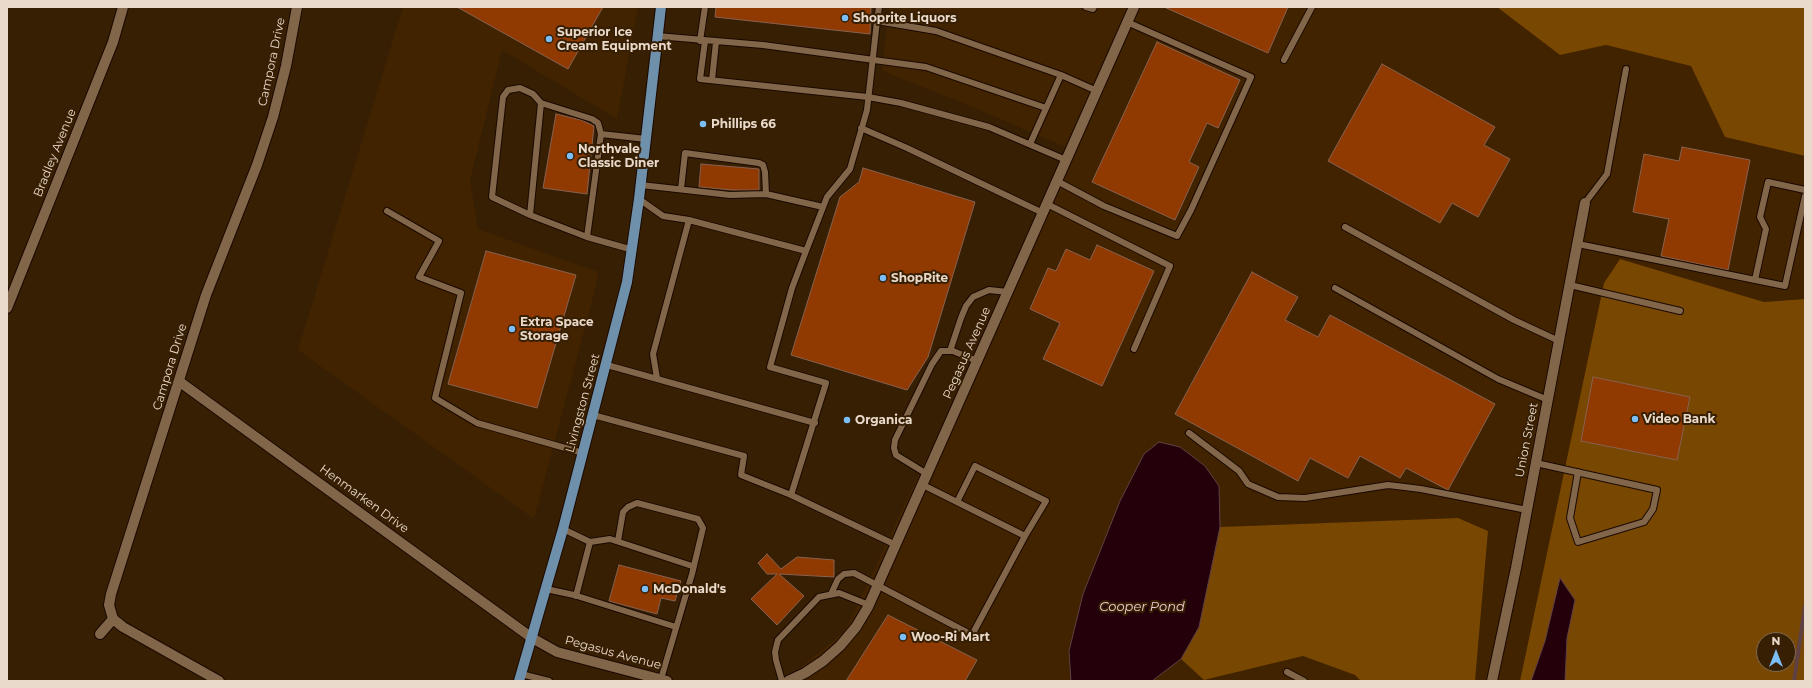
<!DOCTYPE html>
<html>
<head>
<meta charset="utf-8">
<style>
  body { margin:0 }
  #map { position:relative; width:1812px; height:688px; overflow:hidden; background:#371f03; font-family:Montserrat,sans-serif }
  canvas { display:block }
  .frame { position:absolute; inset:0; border:8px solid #eadacb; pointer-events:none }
  .north { position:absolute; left:1756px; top:632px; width:40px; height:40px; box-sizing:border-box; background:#371f03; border:1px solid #7f6a53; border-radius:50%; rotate:0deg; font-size:11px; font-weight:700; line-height:16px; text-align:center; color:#eadacb }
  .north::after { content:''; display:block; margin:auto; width:14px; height:18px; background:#7bbef8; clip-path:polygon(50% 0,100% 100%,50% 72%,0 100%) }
</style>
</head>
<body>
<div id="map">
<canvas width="1812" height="688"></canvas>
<div class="frame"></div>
<div class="north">N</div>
</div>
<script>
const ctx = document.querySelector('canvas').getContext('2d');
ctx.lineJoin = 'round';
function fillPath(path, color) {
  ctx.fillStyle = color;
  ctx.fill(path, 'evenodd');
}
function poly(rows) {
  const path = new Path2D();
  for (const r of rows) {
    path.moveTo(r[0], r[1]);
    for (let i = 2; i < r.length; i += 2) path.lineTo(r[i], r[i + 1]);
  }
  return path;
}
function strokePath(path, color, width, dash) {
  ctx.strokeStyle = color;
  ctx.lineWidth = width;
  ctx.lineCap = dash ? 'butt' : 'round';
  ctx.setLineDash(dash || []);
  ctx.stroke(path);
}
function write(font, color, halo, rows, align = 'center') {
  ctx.font = font + ' Montserrat,sans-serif';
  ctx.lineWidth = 4;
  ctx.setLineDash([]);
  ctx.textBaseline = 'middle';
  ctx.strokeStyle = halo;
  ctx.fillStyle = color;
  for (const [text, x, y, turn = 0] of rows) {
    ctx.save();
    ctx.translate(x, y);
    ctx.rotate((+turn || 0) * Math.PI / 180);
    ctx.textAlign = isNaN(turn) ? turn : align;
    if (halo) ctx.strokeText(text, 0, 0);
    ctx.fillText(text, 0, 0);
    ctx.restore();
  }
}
const built = poly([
  [403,7,638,7,617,119,502,50,470,180,478,229,598,272,596,286,534,519,298,350],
  [889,7,1497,7,1560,55,1606,45,1691,66,1725,137,1805,156,1805,299,1764,302,1620,259,1604,283,1520,681,1475,681,1488,531,1457,518,1220,527,1204,680,1303,656,1355,675,1361,681,784,681,845,631,946,417,1068,148,958,101,882,71]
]);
const forest = poly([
  [1497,7,1805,7,1805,156,1725,137,1691,66,1606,45,1560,55],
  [1620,259,1764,302,1805,299,1805,681,1520,681,1604,283],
  [1764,640,1788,640,1788,664,1764,664],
  [1458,518,1488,531,1475,681,1361,681,1355,675,1303,656,1204,680,1181,659,1199,627,1220,527]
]);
const water = poly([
  [1159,442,1180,447,1205,466,1219,486,1220,527,1199,627,1181,659,1152,681,1071,681,1069,651,1083,594,1120,501,1144,454,1159,442],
  [1560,578,1575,600,1567,638,1565,681,1531,681,1545,641,1560,578]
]);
const stream = poly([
  [1794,681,1805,606]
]);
const building = poly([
  [457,7,603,7,568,69,457,7],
  [716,7,871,7,870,34,715,17,716,7],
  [1164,7,1288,7,1268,53,1164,7],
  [1157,42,1240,80,1218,128,1207,123,1189,162,1199,167,1175,220,1092,182,1157,42],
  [1382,64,1495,127,1484,145,1510,159,1478,217,1452,203,1440,223,1328,161,1382,64],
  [556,114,581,120,594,126,587,194,543,188,556,114],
  [1682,147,1750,160,1728,270,1661,256,1669,219,1633,212,1644,154,1679,161,1682,147],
  [701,164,759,169,759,190,732,190,699,187,701,164],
  [863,168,975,202,928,357,907,390,791,355,840,197,859,182,863,168],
  [1097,245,1154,271,1102,386,1043,359,1060,323,1030,309,1048,268,1056,271,1066,249,1090,260,1097,245],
  [486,251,576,275,537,408,448,384,486,251],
  [1252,272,1298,297,1285,320,1318,337,1330,315,1495,404,1448,490,1406,468,1400,478,1360,456,1348,478,1310,458,1298,481,1175,414,1252,272],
  [1593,377,1690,397,1677,460,1581,441,1593,377],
  [767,554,781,569,797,557,834,560,834,577,779,574,804,596,777,625,751,599,777,574,767,574,758,563,767,554],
  [619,565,681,581,675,601,661,598,657,614,609,601,619,565],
  [888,615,977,660,965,681,846,681,888,615]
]);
const service = poly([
  [1086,7,1093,9,1094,7],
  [877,21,879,7],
  [657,36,763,45,926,67,1046,108],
  [700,41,705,7],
  [705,41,700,79,868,97,901,103,989,127,1066,160],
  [1284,60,1312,7],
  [712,80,716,42],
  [541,103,530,215,587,237,633,250],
  [861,128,907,148,1043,213],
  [601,134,646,139],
  [1030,144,1061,75],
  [1057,181,1104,206,1177,236,1191,210,1251,77,1127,22],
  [641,185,730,195,766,194,823,207],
  [681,189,685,153,759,163,763,165,765,172,766,194],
  [639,199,663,216,689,220,806,251,792,288,770,367,826,383,791,495],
  [1585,203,1607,174,1626,69],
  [1047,204,1170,266,1134,349],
  [387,211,439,241,419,277,461,293,435,398,477,423,583,453],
  [530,215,492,197,503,97,508,90,520,88,533,94,541,103,592,119,598,123,601,134,587,237],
  [1345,227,1514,320,1559,341],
  [1578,244,1785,286,1805,196],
  [806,251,827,197,850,169,867,110,877,21,936,31,1061,75,1097,91],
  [1755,280,1766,229,1760,217,1768,182,1805,190],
  [1570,285,1680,311],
  [1335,288,1498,379,1548,400],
  [950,351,961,318,966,306,973,297,989,290,1008,292],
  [607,365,815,423],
  [657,378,653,354,689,220],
  [593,415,744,456,741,475,791,495,896,545],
  [1189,433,1239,471,1248,484,1278,497,1305,498,1388,485,1421,489,1527,510],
  [1536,463,1657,490,1653,509,1644,522,1578,542,1570,518,1578,472],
  [927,474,896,455,894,448,895,440,932,364,941,351,953,351,977,361],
  [957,502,975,466,1046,501,1025,536],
  [563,529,590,542,610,539,692,566],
  [618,541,623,512,628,507,637,503,698,519,703,528,692,574,661,679],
  [546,589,574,595,676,627],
  [831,594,838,579,844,574,854,573,972,635,1025,536,923,485],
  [576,596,590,542],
  [1287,672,1304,681],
  [521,674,549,681],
  [782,681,776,660,775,652,778,640,819,597,839,593,869,605]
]);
const minor = poly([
  [7,308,113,42,123,7],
  [180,382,532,638,557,652,667,681],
  [100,634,113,619],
  [219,681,123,627,113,619,109,605,111,594,206,295,257,165,273,117,286,66,297,7],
  [788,681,805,673,823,661,840,646,856,627,868,607,1134,7],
  [1492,681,1516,568,1585,203]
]);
const primary = poly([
  [519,681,563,529,627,282,639,199,661,7]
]);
const markers = [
  [845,18,4,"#7bbef8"],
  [549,39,4,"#7bbef8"],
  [703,124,4,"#7bbef8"],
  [570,156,4,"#7bbef8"],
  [883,278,4,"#7bbef8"],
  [512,329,4,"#7bbef8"],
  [1635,419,4,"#7bbef8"],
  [847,420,4,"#7bbef8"],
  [645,589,4,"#7bbef8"],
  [903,637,4,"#7bbef8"]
];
const poiNames = [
  ["Shoprite Liquors",853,18],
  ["Superior Ice",557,32],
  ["Cream Equipment",557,46],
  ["Phillips 66",711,124],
  ["Northvale",578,149],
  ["Classic Diner",578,163],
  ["ShopRite",891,278],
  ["Extra Space",520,322],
  ["Storage",520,336],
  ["Video Bank",1643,419],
  ["Organica",855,420],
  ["McDonald's",653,589],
  ["Woo-Ri Mart",911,637]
];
const streetNames = [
  ["Campora Drive",272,62,-78],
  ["Bradley Avenue",55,153,-68],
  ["Pegasus Avenue",967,353,-66],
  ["Campora Drive",170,367,-73],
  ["Livingston Street",583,403,-75],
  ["Union Street",1527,440,-79],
  ["Henmarken Drive",364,499,36],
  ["Pegasus Avenue",613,653,15]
];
const waterNames = [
  ["Cooper Pond",1142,607]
];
fillPath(built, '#412300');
fillPath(forest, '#784702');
fillPath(water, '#23000a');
strokePath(water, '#5f4144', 1);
strokePath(stream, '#5f4144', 4);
fillPath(building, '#903900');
strokePath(building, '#876252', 1);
strokePath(service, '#1a0900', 8);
strokePath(minor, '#1a0900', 12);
strokePath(primary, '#1a0900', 12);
strokePath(service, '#82664a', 6);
strokePath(minor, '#82664a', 10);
strokePath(primary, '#6f90ab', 10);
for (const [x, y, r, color] of markers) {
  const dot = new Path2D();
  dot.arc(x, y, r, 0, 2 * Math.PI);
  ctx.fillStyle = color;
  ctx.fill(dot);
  strokePath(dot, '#371f03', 1.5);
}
write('bold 12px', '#eadacb', '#371f03', poiNames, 'left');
write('12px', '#eadacb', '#371f03', streetNames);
write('italic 13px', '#edcbd1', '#371f03', waterNames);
</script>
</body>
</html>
